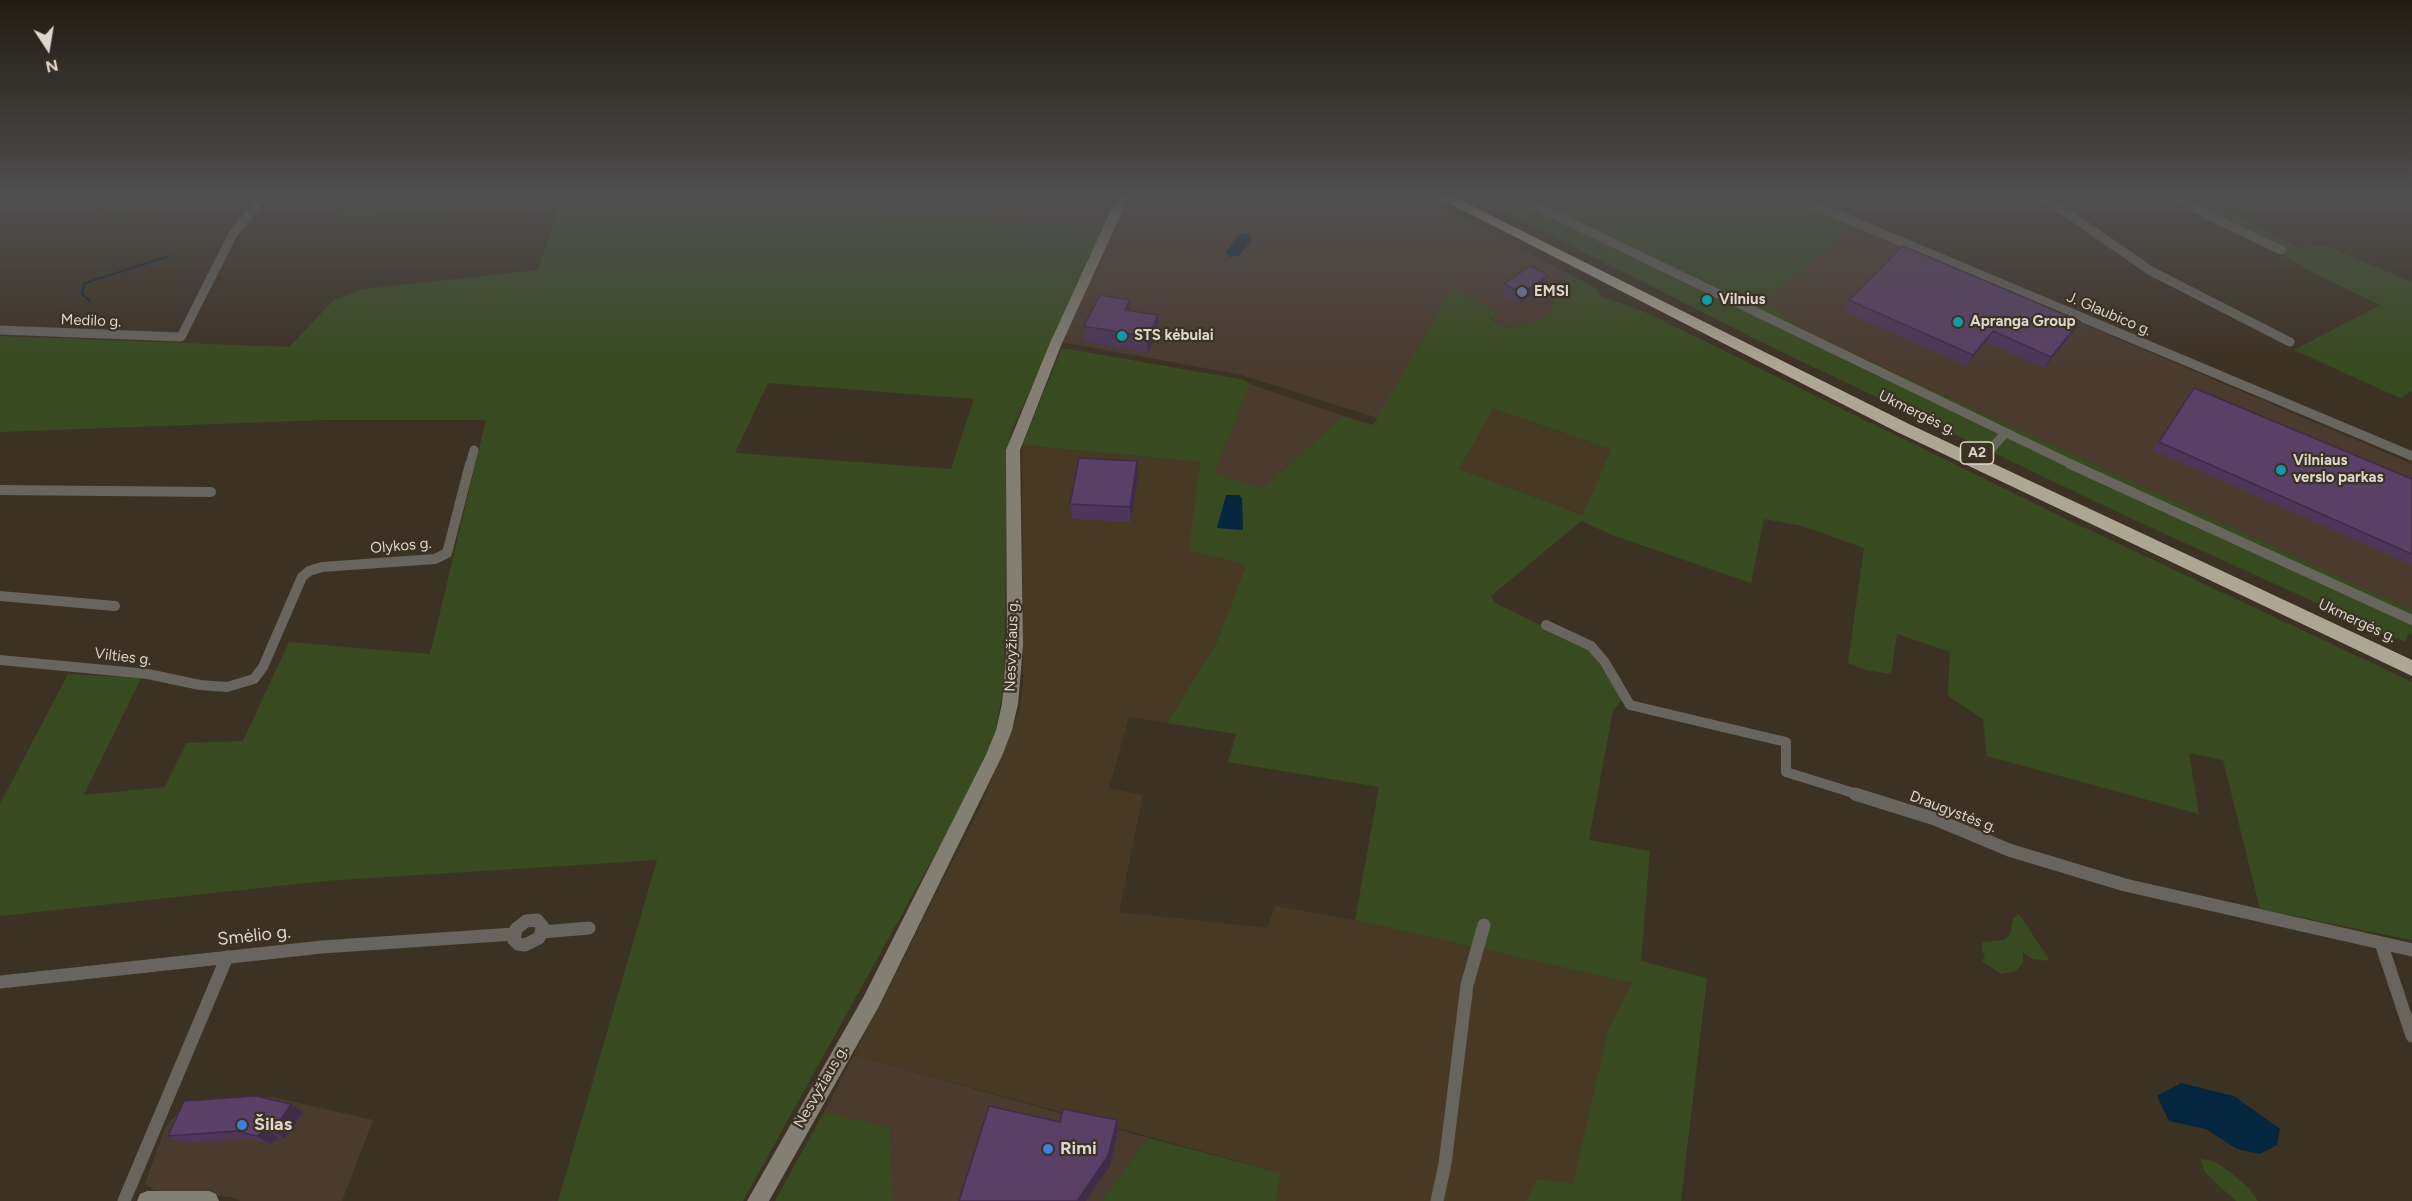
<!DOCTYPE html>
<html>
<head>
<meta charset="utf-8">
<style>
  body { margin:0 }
  #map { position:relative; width:2412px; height:1201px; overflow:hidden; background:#3c3223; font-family:Figtree,sans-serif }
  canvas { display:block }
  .north { position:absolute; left:18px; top:18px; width:60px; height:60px; -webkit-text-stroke:4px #3c3223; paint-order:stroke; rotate:168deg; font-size:16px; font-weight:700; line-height:24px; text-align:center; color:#ddd6cd }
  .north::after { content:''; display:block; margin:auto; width:21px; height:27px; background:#ddd6cd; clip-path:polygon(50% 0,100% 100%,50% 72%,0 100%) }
</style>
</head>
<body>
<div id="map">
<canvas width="2412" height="1201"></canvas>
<div class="north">N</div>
</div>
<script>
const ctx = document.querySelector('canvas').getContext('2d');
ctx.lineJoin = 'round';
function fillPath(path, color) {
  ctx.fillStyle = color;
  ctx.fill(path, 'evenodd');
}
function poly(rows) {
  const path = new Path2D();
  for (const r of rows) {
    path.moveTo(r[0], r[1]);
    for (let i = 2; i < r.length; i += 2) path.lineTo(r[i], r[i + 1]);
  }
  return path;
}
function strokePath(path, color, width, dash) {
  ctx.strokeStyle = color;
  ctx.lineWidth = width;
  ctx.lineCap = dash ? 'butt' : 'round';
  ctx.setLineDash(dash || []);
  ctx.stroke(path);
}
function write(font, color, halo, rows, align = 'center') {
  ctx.font = font + ' Figtree,sans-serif';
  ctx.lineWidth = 4.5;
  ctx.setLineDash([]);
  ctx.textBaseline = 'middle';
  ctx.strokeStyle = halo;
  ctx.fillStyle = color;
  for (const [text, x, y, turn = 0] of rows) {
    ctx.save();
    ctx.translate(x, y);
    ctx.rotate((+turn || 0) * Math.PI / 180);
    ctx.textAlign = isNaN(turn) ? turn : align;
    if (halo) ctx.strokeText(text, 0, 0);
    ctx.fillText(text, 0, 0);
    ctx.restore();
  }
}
const commercial = poly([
  [886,197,1112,197,1101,226,881,215],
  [1129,197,1264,197,1283,208,1292,197,1409,197,1483,235,1486,230,1567,273,1551,306,1551,313,1532,323,1509,328,1490,318,1498,314,1453,287,1378,418,1238,374,1062,342],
  [1853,226,2412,464,2412,610,1810,334,1763,301],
  [1250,384,1343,416,1263,488,1214,474],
  [854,1055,1148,1138,1102,1201,893,1201,890,1127,824,1112],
  [272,1097,373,1120,342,1201,241,1201,231,1197,154,1190,145,1184,165,1128,186,1103]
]);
const built = poly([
  [1492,409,1611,449,1584,515,1459,469],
  [1022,445,1200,462,1190,550,1246,565,1216,644,1167,723,1129,717,1109,788,1143,795,1119,912,1267,928,1275,906,1355,920,1632,983,1608,1030,1573,1185,1537,1179,1526,1201,1276,1201,1281,1173,854,1055,981,805,1019,711,1023,681]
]);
const green = poly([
  [114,197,183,197,176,206,101,215],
  [346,197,886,197,881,215,1100,226,1112,197,1117,197,1012,430,1008,446,1004,685,996,728,984,766,743,1201,558,1201,657,860,325,881,0,916,0,804,68,674,141,678,84,795,165,787,186,743,243,741,289,642,430,654,486,420,324,420,0,432,0,336,289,347,334,300,362,289,538,270,559,207,335,217],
  [768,383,974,399,951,469,735,453],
  [1409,197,1422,197,1486,230,1483,235],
  [1475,197,1786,197,1853,226,1764,301,1810,334,2412,610,2412,635,2408,633,2406,642,2378,631,2128,517,1759,341],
  [2184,197,2203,197,2301,249,2321,244,2412,282,2412,391,2400,398,2294,350,2380,305,2316,274],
  [1567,273,1596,288,1600,296,1645,312,2062,517,2412,682,2412,940,2260,909,2223,760,2189,753,2199,814,1987,756,1983,719,1948,696,1950,652,1897,634,1891,674,1866,670,1848,663,1864,548,1802,526,1764,519,1751,583,1612,535,1581,521,1491,596,1495,603,1591,650,1622,700,1613,710,1589,840,1650,851,1641,961,1707,978,1681,1201,1526,1201,1537,1179,1573,1184,1608,1030,1632,983,1355,920,1379,787,1228,762,1236,734,1167,723,1216,644,1246,565,1189,550,1200,462,1022,445,1062,348,1245,380,1250,384,1214,474,1263,488,1343,416,1373,425,1453,287,1498,313,1490,319,1509,328,1532,323,1551,313,1551,306],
  [1493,409,1611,449,1583,515,1459,469],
  [2019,914,2050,961,2033,959,2023,953,2023,963,2016,971,2001,974,1982,961,1985,957,1981,947,1983,942,2004,940,2010,935,2013,918],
  [824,1112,890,1127,893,1201,775,1201],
  [1148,1138,1281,1173,1276,1201,1102,1201],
  [2200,1159,2214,1161,2230,1172,2250,1189,2258,1201,2236,1201,2206,1174]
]);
const water = poly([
  [1243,233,1249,234,1252,240,1239,256,1229,257,1226,251,1239,235],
  [1226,495,1239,495,1242,498,1243,530,1217,528],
  [2181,1083,2234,1096,2280,1129,2277,1145,2260,1154,2237,1149,2206,1129,2169,1121,2157,1096]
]);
const stream = poly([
  [90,301,82,294,85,283,169,256]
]);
const streetFar2 = poly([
  [1518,197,2073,465],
  [1795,197,2412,456],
  [2044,197,2151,271,2290,342],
  [2178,197,2209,216,2281,250],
  [0,330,181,337,233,234,263,197],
  [1984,457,2005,433],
  [470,465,474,450]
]);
const streetFar1 = poly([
  [2070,464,2412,620],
  [0,490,211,492],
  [0,596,115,606],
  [1546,625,1591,646,1604,661,1630,705,1786,742,1786,772,1860,795],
  [0,660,148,674,200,685,227,687,254,679,263,667,302,577,309,571,322,567,435,559,447,553,470,464]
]);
const street = poly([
  [1855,794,1935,819,2009,850,2125,885,2412,950],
  [537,920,543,927,539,938,525,945,518,944,514,940,516,929,526,921,537,920],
  [542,932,589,928],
  [2381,943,2412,1036],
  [0,982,322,947,514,934],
  [124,1201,227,957],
  [1437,1201,1445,1164,1467,985,1484,925]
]);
const secondary = poly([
  [1117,197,1129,197,1062,343,1020,450,1023,645,1018,704,1012,730,1002,756,878,1008,769,1201,747,1201,864,996,986,755,996,730,1002,704,1007,645,1006,450,1050,343,1117,197],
  [147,1191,209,1191,216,1194,219,1201,137,1201,140,1194,147,1191]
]);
const highway = poly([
  [1437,197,1454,197,1909,424,2412,660,2412,676,1897,432,1437,197]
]);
const wall = poly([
  [1207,197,1233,197,1220,204],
  [1548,275,1545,286,1519,305,1502,295,1504,284],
  [1849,300,2080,321,2073,333,2044,368,1986,342,1966,366,1844,311],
  [1130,311,1158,315,1159,331,1148,353,1085,341,1084,326],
  [2194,388,2412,479,2412,565,2153,450],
  [1137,461,1138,476,1131,522,1072,519,1070,504],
  [291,1104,303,1112,285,1139,279,1138,270,1144,250,1139,182,1143,168,1136]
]);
const shadedWall = poly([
  [1220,197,1233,197,1220,204],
  [1548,275,1545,286,1519,305,1522,293],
  [1130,300,1130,315,1125,310],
  [1158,315,1159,331,1148,353,1147,337],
  [2080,321,2073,333,2044,368,2051,357],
  [1993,331,1986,342,1966,366,1973,355],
  [1137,461,1138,476,1131,522,1130,507],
  [291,1104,303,1112,285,1139,273,1131],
  [1117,1120,1118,1130,1110,1166,1086,1201,1077,1201],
  [267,1130,279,1138,270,1144,257,1136]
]);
const building = poly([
  [1903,246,2080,321,2051,357,1993,331,1973,355,1849,300,1903,246],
  [1530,266,1548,275,1522,293,1504,284,1530,266],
  [1100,295,1130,300,1125,310,1158,315,1147,337,1084,326,1100,295],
  [2194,388,2412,479,2412,554,2159,442,2194,388],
  [1079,458,1137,461,1130,507,1070,504,1079,458],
  [256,1096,291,1104,273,1131,267,1130,257,1136,237,1131,168,1136,184,1101,256,1096],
  [989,1106,1060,1122,1063,1109,1117,1120,1108,1156,1077,1201,959,1201,989,1106]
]);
const markers = [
  [1522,292,6,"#5c6f8a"],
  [1707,300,6,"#0f9aa8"],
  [1958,322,6,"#0f9aa8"],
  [1122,336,6,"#0f9aa8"],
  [2281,470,6,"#0f9aa8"],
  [242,1125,6,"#3f7fe0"],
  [1048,1149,6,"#3f7fe0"]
];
const shields = [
  [1977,453,33]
];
const shieldNames = [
  ["A2",1977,453]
];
const poiNames = [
  ["EMSI",1534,292],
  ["Vilnius",1719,300],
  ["Apranga Group",1970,322],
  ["STS kėbulai",1134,336],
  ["Vilniaus",2293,461],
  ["verslo parkas",2293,478]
];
const streetNames = [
  ["J. Glaubico g.",2109,314,23],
  ["Medilo g.",91,321,2],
  ["Ukmergės g.",1917,413,26],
  ["Olykos g.",401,546,-5],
  ["Ukmergės g.",2357,621,25],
  ["Nesvyžiaus g.",1012,646,-88],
  ["Vilties g.",123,657,7],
  ["Draugystės g.",1953,812,21],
  ["Nesvyžiaus g.",821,1087,-60]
];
const nearStreetnames = [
  ["Smėlio g.",254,936,-6]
];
const nearPoinames = [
  ["Šilas",254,1125],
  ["Rimi",1060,1149]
];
fillPath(commercial, '#4b3b2f');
fillPath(built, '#483925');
fillPath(green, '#384b20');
fillPath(water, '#04263e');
strokePath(stream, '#04263e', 2);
strokePath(streetFar2, '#67655d', 9);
strokePath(streetFar1, '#67655d', 10);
strokePath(street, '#67655d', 13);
fillPath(secondary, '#837f73');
fillPath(highway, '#aca693');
fillPath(wall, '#4d3659');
fillPath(shadedWall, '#3f2c48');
fillPath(building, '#5a3f67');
strokePath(building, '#3f2c48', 1.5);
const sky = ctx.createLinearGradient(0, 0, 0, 365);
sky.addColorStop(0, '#211c13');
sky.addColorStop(0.54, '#504f50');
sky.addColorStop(1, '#504f5000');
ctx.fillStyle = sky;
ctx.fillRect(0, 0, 2412, 365);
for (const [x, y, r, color] of markers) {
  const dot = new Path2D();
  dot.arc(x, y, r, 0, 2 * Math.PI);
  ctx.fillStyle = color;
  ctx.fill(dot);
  strokePath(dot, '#3c3223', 2);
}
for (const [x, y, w] of shields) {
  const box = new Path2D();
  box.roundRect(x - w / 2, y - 11, w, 22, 4.5);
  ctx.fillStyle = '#3c3223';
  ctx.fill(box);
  strokePath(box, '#ddd6cd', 1.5);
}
write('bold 14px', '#ddd6cd', null, shieldNames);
write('bold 15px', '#ddd6cd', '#3c3223', poiNames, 'left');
write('15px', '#ddd6cd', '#3c3223', streetNames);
write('18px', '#ddd6cd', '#3c3223', nearStreetnames);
write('bold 18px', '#ddd6cd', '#3c3223', nearPoinames, 'left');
</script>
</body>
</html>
